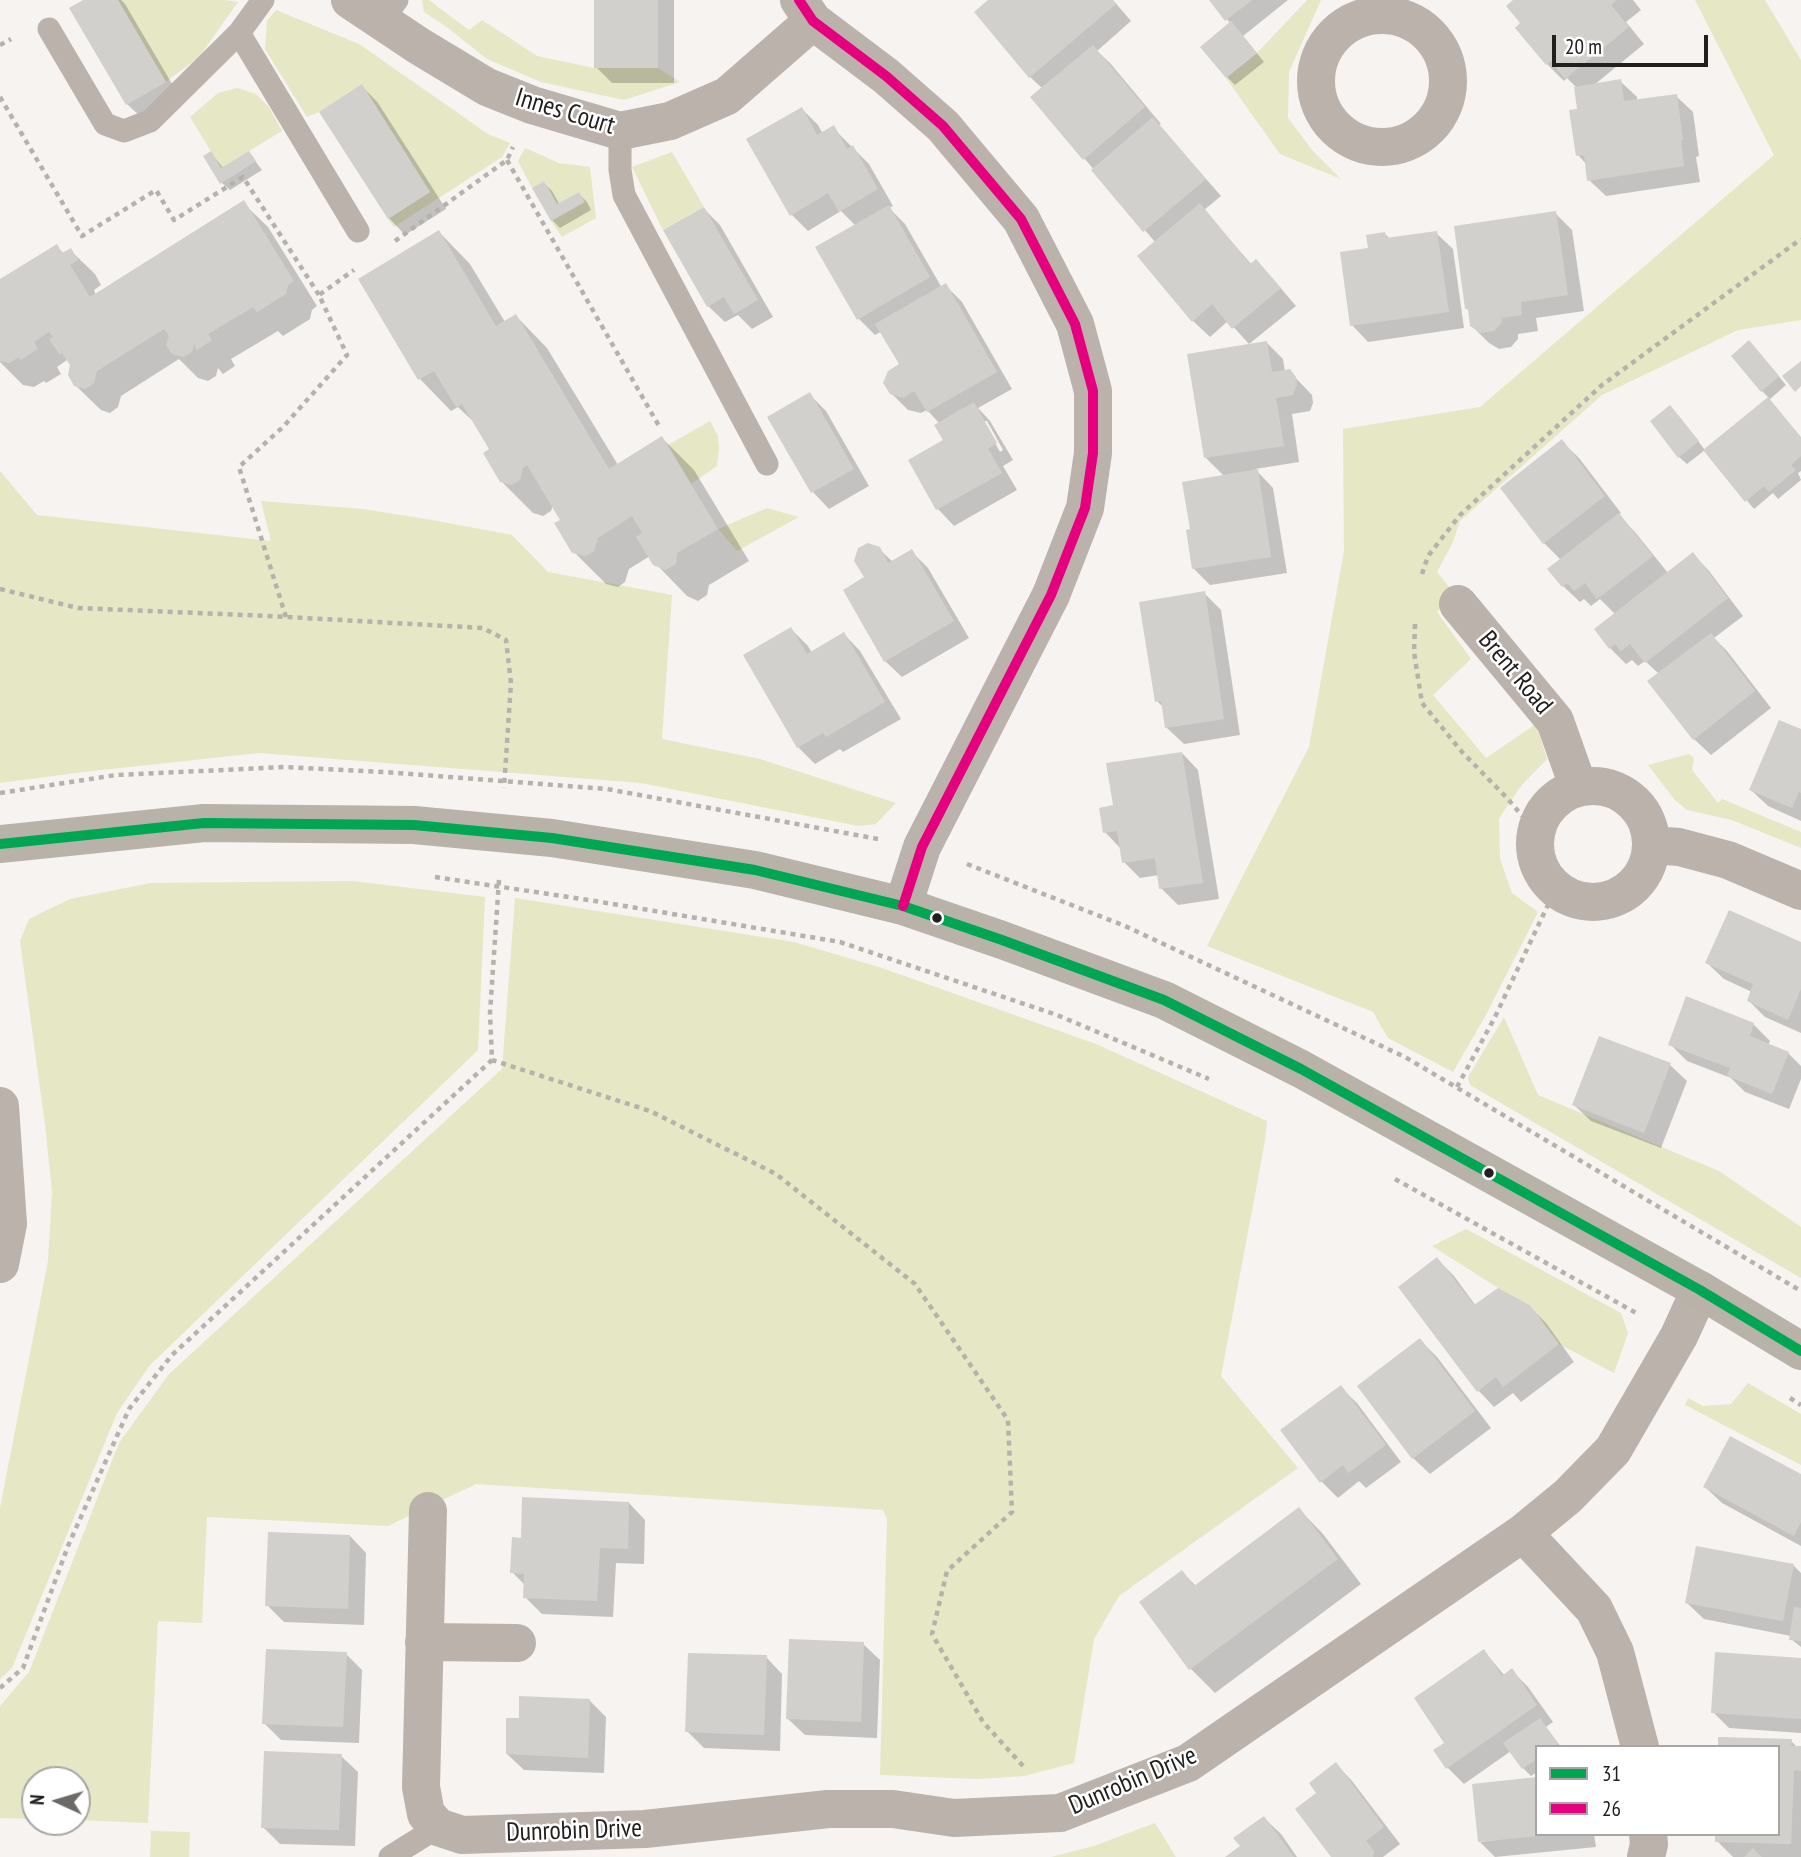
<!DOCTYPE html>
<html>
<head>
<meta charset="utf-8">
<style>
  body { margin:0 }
  #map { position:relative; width:1801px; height:1857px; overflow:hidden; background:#f6f3f0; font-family:"PT Sans Narrow",sans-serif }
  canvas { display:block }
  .legend { position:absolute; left:1535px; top:1745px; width:245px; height:91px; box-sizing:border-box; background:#fff; border:2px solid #a7a6a5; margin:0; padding:9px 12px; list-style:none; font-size:21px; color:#22201e }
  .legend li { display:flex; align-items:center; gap:14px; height:35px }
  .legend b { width:35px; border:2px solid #a7a6a5 }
  .north { position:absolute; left:21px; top:1766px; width:70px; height:70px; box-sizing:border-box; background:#fff; border:2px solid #a7a6a5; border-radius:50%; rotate:274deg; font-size:19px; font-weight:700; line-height:28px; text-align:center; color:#22201e }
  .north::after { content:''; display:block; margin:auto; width:24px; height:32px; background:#6c6a68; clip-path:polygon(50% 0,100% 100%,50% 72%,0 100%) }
  .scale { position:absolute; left:1552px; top:35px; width:156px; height:32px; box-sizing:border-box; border:4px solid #22201e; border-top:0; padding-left:9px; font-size:21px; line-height:24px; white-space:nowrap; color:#22201e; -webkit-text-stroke:5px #fff; paint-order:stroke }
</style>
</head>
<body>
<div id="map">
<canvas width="1801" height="1857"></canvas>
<ul class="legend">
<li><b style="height:9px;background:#00a651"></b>31</li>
<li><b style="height:9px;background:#e5007d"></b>26</li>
</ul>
<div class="north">N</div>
<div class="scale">20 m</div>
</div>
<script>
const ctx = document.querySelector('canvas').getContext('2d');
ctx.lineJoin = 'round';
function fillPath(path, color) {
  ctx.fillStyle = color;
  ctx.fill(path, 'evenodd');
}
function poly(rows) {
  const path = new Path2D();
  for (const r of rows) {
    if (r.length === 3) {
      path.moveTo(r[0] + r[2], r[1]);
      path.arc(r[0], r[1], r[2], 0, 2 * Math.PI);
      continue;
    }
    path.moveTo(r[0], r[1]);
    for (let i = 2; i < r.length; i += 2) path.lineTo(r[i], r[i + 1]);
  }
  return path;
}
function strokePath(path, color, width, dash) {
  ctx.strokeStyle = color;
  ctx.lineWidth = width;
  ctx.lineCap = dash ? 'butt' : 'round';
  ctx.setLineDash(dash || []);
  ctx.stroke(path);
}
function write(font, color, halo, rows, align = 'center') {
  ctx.font = font + ' "PT Sans Narrow",sans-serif';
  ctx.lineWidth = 5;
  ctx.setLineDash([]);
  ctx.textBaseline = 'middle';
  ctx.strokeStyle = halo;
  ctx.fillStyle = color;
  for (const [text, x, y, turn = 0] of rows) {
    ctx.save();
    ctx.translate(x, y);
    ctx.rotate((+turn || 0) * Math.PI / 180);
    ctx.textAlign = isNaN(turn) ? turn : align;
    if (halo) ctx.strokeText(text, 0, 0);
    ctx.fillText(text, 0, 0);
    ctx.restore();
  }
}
const green = poly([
  [118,0,224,0,238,2,199,57,166,82],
  [422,0,429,0,469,30,482,20,537,56,594,68,658,68,680,82,624,100,541,82,487,59,448,28,424,12],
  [1307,0,1321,0,1289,72,1288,118,1312,150,1341,179,1280,154,1226,78,1257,53],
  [1695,0,1765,0,1801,60,1801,320,1738,330,1602,395,1460,521,1452,544,1437,572,1453,592,1437,612,1471,659,1433,695,1486,758,1536,724,1547,759,1521,786,1499,818,1500,859,1512,893,1538,912,1487,1013,1453,1072,1388,1038,1373,1012,1207,946,1309,747,1344,551,1343,429,1480,407,1774,155],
  [276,10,359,44,488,134,510,143,502,157,394,227,388,219,430,192,362,85,319,112,307,117,265,49,267,21],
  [237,88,256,94,269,107,282,131,221,168,190,117,218,93],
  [525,148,559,163,590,167,596,218,562,237,551,221,584,202,579,192,557,204,544,181,532,188,518,161],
  [672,152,704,207,663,230,632,167],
  [710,421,718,436,719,449,717,466,691,484,668,445],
  [0,471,37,515,271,541,261,501,363,509,432,520,512,535,548,572,672,595,662,739,760,759,896,803,876,824,858,826,641,783,259,753,83,772,0,783],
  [767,508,799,517,737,551,718,529],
  [1689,754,1694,758,1692,770,1718,803,1722,799,1801,832,1801,848,1732,820,1687,810,1674,799,1648,765],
  [353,881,485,897,478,1050,150,1365,117,1413,12,1668,0,1679,0,1508,48,1261,52,1191,45,1125,20,941,29,919,70,899,151,883],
  [515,898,794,942,882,968,1096,1044,1267,1121,1265,1141,1221,1376,1298,1468,1119,1596,1094,1639,1074,1763,1024,1776,977,1779,880,1775,887,1519,883,1510,476,1484,388,1526,207,1517,202,1623,158,1621,148,1823,77,1820,77,1780,35,1780,35,1819,0,1818,0,1706,29,1672,119,1443,169,1374,502,1069],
  [1504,1017,1538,1095,1719,1171,1801,1227,1801,1278,1470,1085,1468,1077],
  [1466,1229,1621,1313,1628,1333,1614,1373,1559,1344,1530,1305,1498,1288,1432,1246],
  [1748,1383,1801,1414,1801,1465,1685,1405,1688,1398,1703,1406,1731,1404],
  [1155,1823,1176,1857,1051,1857,1094,1846],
  [151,1831,190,1832,189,1857,150,1857]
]);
const shadow = poly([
  [87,0,121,0,125,4,181,99,144,120,127,104],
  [596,0,674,0,674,83,612,83,596,67],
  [989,0,1113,0,1131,21,1097,51,1110,63,1161,124,1159,125,1221,196,1204,210,1252,265,1272,278,1296,306,1249,344,1228,321,1210,337,1193,321,1155,242,1084,158,1043,89,1030,77],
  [1211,0,1288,0,1243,36,1264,62,1235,85,1227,77,1231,24],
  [1516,0,1633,0,1641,10,1626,22,1644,44,1594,85,1620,81,1637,97,1637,101,1676,96,1693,112,1699,156,1696,157,1700,182,1606,196,1589,180,1587,165,1578,155,1579,110,1576,87,1567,78,1564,81,1547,64,1517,28,1523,24],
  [362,86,378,103,446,209,405,235,389,218],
  [802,109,818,125,823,134,833,128,869,164,893,206,889,208,905,224,942,288,946,286,962,302,1012,389,978,408,990,421,1013,460,1003,466,1017,490,954,526,938,509,910,461,945,440,940,424,927,410,921,413,908,410,891,393,901,365,882,331,875,335,859,319,856,226,841,211,808,231,791,214],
  [983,421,987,421,1003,450,1000,452],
  [211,153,224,169,249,153,262,170,230,190,222,183],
  [544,183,552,191,560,205,579,194,587,202,591,210,560,228,552,220,534,188],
  [243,203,268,227,317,306,312,310,310,319,283,336,278,331,231,359,235,366,223,374,218,368,216,376,208,381,198,378,179,359,121,396,118,407,110,413,101,410,75,385,72,365,67,360,57,367,61,374,46,383,44,381,34,387,23,385,0,362,0,281,57,246,64,254,70,250,95,274,101,285,94,290,96,295],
  [704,209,720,225,773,317,752,329,738,315,725,322,708,306],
  [1555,213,1572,230,1584,311,1536,318,1538,331,1518,334,1518,339,1511,347,1499,349,1489,343,1472,326,1470,312,1467,309],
  [439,232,470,264,505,322,516,316,547,348,618,465,662,438,694,470,749,561,709,585,707,595,698,601,687,596,655,563,650,556,629,569,625,582,618,587,606,584,574,552,562,520,553,505,551,511,543,516,533,513,501,481,491,450,477,425,458,407,451,411,420,379],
  [1436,233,1453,249,1464,328,1368,342,1352,325,1370,250,1385,234,1390,239],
  [1267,343,1283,359,1285,372,1289,371,1312,395,1313,403,1310,411,1292,414,1299,462,1255,469,1273,488,1287,573,1210,585,1194,569,1192,531,1225,477,1206,458],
  [1757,350,1786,385,1769,400,1801,438,1801,471,1798,473,1801,480,1778,499,1773,493,1754,509,1705,450,1687,464,1679,457,1678,415,1705,450,1769,398,1762,391],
  [809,394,826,411,869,486,829,509,813,492,769,417],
  [1562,442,1579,458,1621,513,1618,515,1635,532,1668,573,1693,554,1709,571,1743,616,1714,638,1727,651,1771,708,1711,755,1694,739,1659,674,1645,661,1638,666,1632,660,1626,664,1610,648,1615,614,1600,599,1591,606,1584,599,1580,602,1563,586,1561,560,1544,543,1502,489],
  [879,549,893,562,911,551,928,568,969,638,902,677,885,661,866,578],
  [1204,593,1221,610,1240,735,1184,744,1167,728,1164,708,1157,701],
  [791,629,808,646,812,653,844,634,860,651,901,719,843,752,840,749,815,764,798,747],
  [1801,731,1801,821,1768,806,1751,790],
  [1182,753,1198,770,1219,899,1178,905,1161,888,1159,875,1140,878,1124,862,1121,849,1105,832,1115,807],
  [1801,944,1801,1033,1765,1017,1749,1001,1752,992,1724,979,1707,963],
  [1753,1024,1770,1041,1768,1045,1788,1053,1801,1066,1801,1079,1789,1109,1745,1092,1731,1078,1687,1061,1670,1044],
  [1670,1065,1687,1081,1661,1148,1591,1121,1574,1105],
  [1437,1259,1454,1276,1476,1306,1529,1306,1546,1323,1574,1362,1521,1402,1513,1393,1494,1407,1478,1390],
  [1420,1340,1437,1357,1491,1428,1430,1474,1413,1458],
  [1340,1387,1357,1403,1401,1462,1366,1488,1359,1481,1338,1498,1321,1481],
  [1801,1476,1801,1546,1722,1503,1705,1487],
  [629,1503,645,1520,644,1564,616,1563,613,1617,542,1614,525,1597,526,1586,512,1572,522,1539],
  [1299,1509,1323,1534,1361,1584,1215,1693,1191,1669,1182,1572,1196,1586],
  [350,1536,366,1553,364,1625,284,1622,267,1605],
  [1794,1566,1801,1573,1801,1647,1791,1639,1791,1636,1704,1619,1687,1603],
  [863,1644,880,1660,877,1738,805,1735,788,1719],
  [1484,1651,1505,1676,1512,1671,1528,1687,1553,1722,1546,1727,1561,1747,1537,1747,1537,1772,1531,1776,1523,1768,1511,1751,1464,1784,1447,1767],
  [346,1654,362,1670,359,1743,281,1740,264,1723],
  [766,1657,782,1674,780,1751,704,1748,687,1731],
  [1801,1659,1801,1733,1729,1728,1713,1712],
  [590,1701,606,1717,604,1773,524,1770,507,1754,520,1720],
  [1791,1741,1798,1748,1801,1748,1801,1857,1733,1857,1717,1841,1778,1834],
  [341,1756,358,1772,355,1846,280,1844,263,1827],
  [1336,1764,1352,1781,1400,1844,1383,1857,1333,1857,1319,1793],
  [1264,1818,1281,1834,1297,1857,1228,1857,1242,1847],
  [1537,1834,1594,1834,1596,1847,1495,1857,1480,1842]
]);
const building = poly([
  [83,0,118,0,166,82,126,105,69,8],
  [594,0,658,0,658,68,594,68],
  [988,0,1113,0,1116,4,1029,78,974,12],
  [1209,0,1252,0,1225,21],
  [1513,0,1617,0,1611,5,1629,27,1565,79,1551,61,1546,65,1515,28,1520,23,1506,6],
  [1231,21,1257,53,1226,78,1200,47],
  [1093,45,1145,107,1083,160,1030,97],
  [1621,79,1624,101,1677,94,1683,140,1681,141,1684,166,1587,181,1584,155,1576,156,1569,110,1577,109,1574,87],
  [362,84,430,192,388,219,319,112],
  [802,107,817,135,834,125,847,149,853,145,878,189,839,212,828,193,790,216,746,139],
  [1153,117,1206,179,1143,232,1091,170],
  [211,151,221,168,249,151,256,161,220,184,203,156],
  [544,181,557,204,579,192,585,202,551,221,532,188],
  [244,200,294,281,288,285,286,294,257,312,253,307,208,334,212,340,197,350,194,344,192,352,183,357,172,354,166,345,169,336,164,329,97,371,94,383,85,389,74,386,68,375,70,365,62,353,60,355,49,339,53,337,49,332,34,342,38,349,20,360,19,357,9,363,0,361,0,279,57,244,62,253,71,248,78,260,70,265,90,297],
  [1200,203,1250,264,1256,259,1281,288,1232,329,1212,304,1192,322,1137,256],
  [889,205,930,277,857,320,815,247],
  [704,207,758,300,734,314,724,297,707,307,663,230],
  [1556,211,1568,295,1521,302,1522,315,1502,318,1502,322,1494,331,1481,333,1470,326,1468,309,1465,309,1454,226],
  [439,230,496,326,516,314,609,469,662,436,718,529,677,553,676,564,665,570,653,565,636,537,642,533,632,516,598,538,594,551,586,556,572,553,554,523,560,520,527,465,523,468,520,480,511,485,500,482,483,453,489,449,462,404,456,407,434,371,418,380,358,279],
  [1437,231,1449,312,1350,326,1340,252,1368,248,1366,235,1385,232,1386,238],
  [946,283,997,372,927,412,914,391,903,398,890,394,883,383,888,371,899,364,875,324],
  [1749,340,1779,376,1761,392,1731,356],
  [1267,341,1272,372,1290,369,1296,377,1297,385,1293,395,1276,398,1284,446,1204,458,1187,354],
  [1801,361,1801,386,1795,392,1782,376],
  [810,392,854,469,811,493,767,417],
  [1768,397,1801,437,1801,456,1791,465,1796,470,1769,492,1764,486,1745,502,1703,450],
  [974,402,997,443,988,449,1002,473,936,510,908,460,943,440,934,425],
  [1670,405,1699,441,1678,458,1650,421],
  [1562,439,1605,496,1543,544,1500,488],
  [1258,469,1271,557,1192,569,1186,530,1190,529,1182,482],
  [1619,513,1653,556,1597,599,1585,583,1574,591,1567,583,1562,587,1547,569],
  [868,543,880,547,888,563,912,549,954,621,884,662,843,590,864,577,854,561,858,548],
  [1693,552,1728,598,1645,663,1630,644,1621,651,1615,644,1609,649,1594,629],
  [1205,591,1224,719,1165,728,1161,701,1155,702,1139,602],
  [791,627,807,654,844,632,885,702,826,737,823,733,797,748,743,655],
  [1711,633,1755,691,1693,740,1647,681],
  [1779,720,1801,729,1801,793,1799,792,1792,808,1749,790],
  [1182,752,1203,883,1159,889,1155,858,1122,863,1117,831,1103,833,1099,808,1113,805,1106,763],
  [1729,910,1801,942,1801,989,1788,1020,1747,1001,1753,984,1705,963],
  [1686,996,1754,1023,1750,1036,1789,1052,1772,1094,1727,1076,1730,1068,1668,1045],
  [1599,1036,1671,1063,1644,1133,1572,1105],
  [1437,1257,1474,1305,1498,1288,1530,1305,1559,1344,1503,1387,1496,1377,1477,1392,1398,1287],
  [1420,1338,1475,1411,1412,1459,1357,1386],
  [1341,1385,1386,1445,1348,1473,1343,1465,1320,1483,1280,1430],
  [1730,1436,1801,1474,1801,1522,1794,1536,1703,1487],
  [522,1497,629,1502,628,1549,600,1548,597,1601,523,1598,524,1574,510,1573,512,1537,521,1538],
  [1299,1507,1338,1559,1189,1670,1139,1602,1182,1570,1194,1586],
  [268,1532,350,1535,348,1609,265,1606],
  [1696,1546,1794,1564,1783,1621,1685,1603],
  [1794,1607,1801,1608,1801,1641,1789,1640],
  [789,1639,864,1642,861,1722,786,1719],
  [266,1649,347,1652,343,1727,262,1724],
  [1484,1649,1502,1676,1512,1668,1537,1705,1446,1769,1433,1750,1444,1743,1414,1698],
  [1715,1652,1801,1658,1801,1719,1711,1713],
  [688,1653,767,1655,764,1735,685,1732],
  [519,1696,590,1699,588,1758,506,1754,506,1718,519,1718],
  [1540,1718,1558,1744,1554,1747,1537,1747,1537,1759,1522,1769,1503,1743],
  [1718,1737,1792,1739,1791,1746,1801,1746,1801,1771,1794,1770,1791,1844,1715,1842,1715,1834,1778,1834,1778,1747,1718,1747],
  [264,1751,342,1754,339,1830,261,1828],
  [1336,1762,1384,1827,1366,1841,1374,1851,1373,1857,1331,1857,1295,1809,1316,1793,1309,1783],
  [1537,1777,1537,1836,1478,1842,1472,1784],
  [1264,1816,1294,1857,1225,1857,1240,1846,1233,1838],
  [1753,1848,1762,1857,1744,1857]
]);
const path = poly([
  [0,45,11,39],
  [0,97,82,236,156,190,174,220,243,177,319,295],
  [507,160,659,426],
  [395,241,507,160,513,147],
  [1422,574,1428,556,1460,515,1602,385,1801,239],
  [0,589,78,608,269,616,483,628,506,640,511,683,504,788],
  [286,617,239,467,284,426,347,355,319,295,354,270],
  [1415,624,1414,652,1422,703,1462,752,1507,798,1535,831],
  [0,793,116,775,286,767,384,772,607,789,878,839],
  [967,864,1125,926,1405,1057,1801,1291],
  [435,877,595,901,840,942,1057,1015,1209,1079],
  [499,880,490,1013,492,1060,650,1111,776,1174,915,1284,1008,1420,1012,1512,947,1571,932,1634,983,1722,1024,1767],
  [1457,1087,1495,1017,1555,890],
  [1395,1179,1638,1314],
  [1790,1398,1801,1405],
  [0,1688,23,1668,68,1546,129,1409,172,1355,492,1060]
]);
const lane = poly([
  [381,21,397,0],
  [49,29,105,124,124,131,150,121,239,33,263,0],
  [239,33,358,231],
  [620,131,620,170,624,195,767,464],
  [390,1857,438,1827]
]);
const street = poly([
  [350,0,419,46,487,87,532,105,620,131,670,121,727,96,813,21],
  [799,0,813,21,886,76,943,126,1021,219,1075,324,1093,391,1093,453,1085,508,1051,595,922,847,903,906],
  [1382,81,66],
  [1458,604,1555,721,1578,786],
  [1593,844,58],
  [1652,845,1679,847,1728,860,1801,891],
  [0,1106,8,1224,0,1264],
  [428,1511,421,1787,426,1814,438,1827,462,1835,645,1829,828,1809,893,1809,954,1818,1060,1813,1188,1763,1523,1533,1568,1496,1613,1450,1679,1336,1700,1290],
  [1523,1533,1594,1609,1615,1652,1640,1747],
  [424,1642,517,1643],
  [1646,1857,1649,1844,1648,1834]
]);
const secondary = poly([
  [0,844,204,823,414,825,552,838,755,870,903,906,1002,940,1164,1000,1301,1069,1700,1290,1801,1351]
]);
const bus1 = poly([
  [0,844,204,823,414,825,552,838,755,870,903,906,1002,940,1164,1000,1301,1069,1700,1290,1801,1351]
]);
const bus2 = poly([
  [799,0,813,21,886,76,943,126,1021,219,1075,324,1093,391,1093,453,1085,508,1051,595,922,847,903,906]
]);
const markers = [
  [937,918,6,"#22201e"],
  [1489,1173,6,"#22201e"]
];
const streetNames = [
  ["Innes Court",565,112,17],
  ["Brent Road",1515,673,50],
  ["Dunrobin Drive",1133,1781,-23],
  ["Dunrobin Drive",574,1831,-2]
];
fillPath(green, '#e6e7c5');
fillPath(shadow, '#0003');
fillPath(building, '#d2d0cd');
strokePath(path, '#b5b1ab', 4.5, [5, 5]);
strokePath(lane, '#bab2ab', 23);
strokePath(street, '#bab2ab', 38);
strokePath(secondary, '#b9b2a9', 38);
strokePath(bus1, '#00a651', 10);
strokePath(bus2, '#e5007d', 10);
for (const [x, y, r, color] of markers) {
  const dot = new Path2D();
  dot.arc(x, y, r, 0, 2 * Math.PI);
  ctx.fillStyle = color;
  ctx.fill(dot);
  strokePath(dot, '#fff', 2.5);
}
write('26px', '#22201e', '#fff', streetNames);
</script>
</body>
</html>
